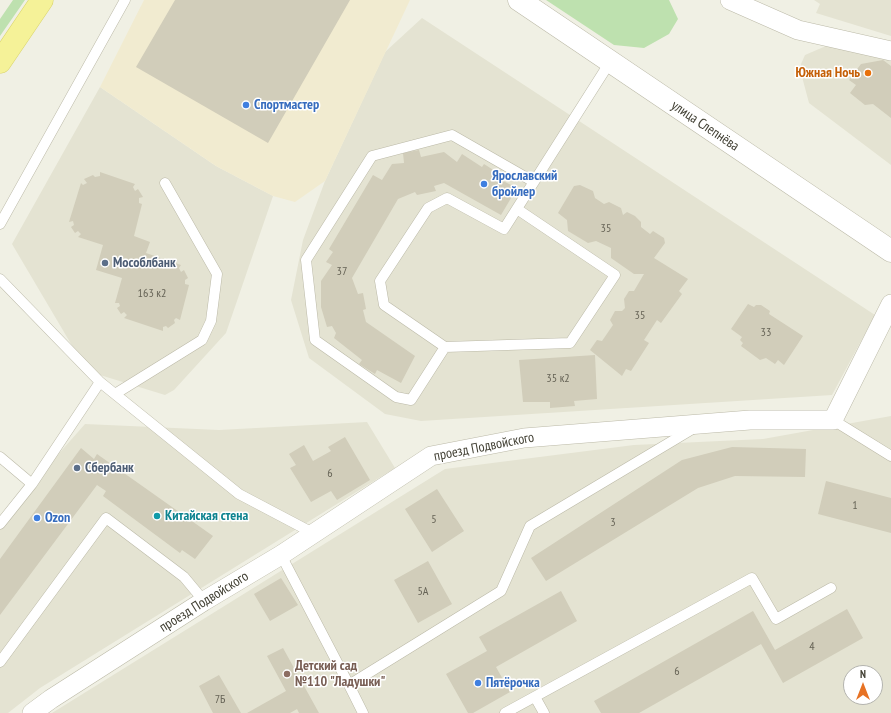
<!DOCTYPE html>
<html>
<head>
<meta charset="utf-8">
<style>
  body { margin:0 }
  #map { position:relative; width:891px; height:713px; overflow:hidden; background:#f0f0e4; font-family:"PT Sans Narrow",sans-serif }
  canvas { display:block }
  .north { position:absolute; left:843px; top:665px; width:40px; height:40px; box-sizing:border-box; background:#fff; border:1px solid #b3b3ae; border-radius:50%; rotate:0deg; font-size:11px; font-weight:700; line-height:16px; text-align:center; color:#424034 }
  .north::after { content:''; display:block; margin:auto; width:14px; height:18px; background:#e77224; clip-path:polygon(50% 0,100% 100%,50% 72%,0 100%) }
</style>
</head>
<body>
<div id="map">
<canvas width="891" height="713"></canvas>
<div class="north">N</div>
</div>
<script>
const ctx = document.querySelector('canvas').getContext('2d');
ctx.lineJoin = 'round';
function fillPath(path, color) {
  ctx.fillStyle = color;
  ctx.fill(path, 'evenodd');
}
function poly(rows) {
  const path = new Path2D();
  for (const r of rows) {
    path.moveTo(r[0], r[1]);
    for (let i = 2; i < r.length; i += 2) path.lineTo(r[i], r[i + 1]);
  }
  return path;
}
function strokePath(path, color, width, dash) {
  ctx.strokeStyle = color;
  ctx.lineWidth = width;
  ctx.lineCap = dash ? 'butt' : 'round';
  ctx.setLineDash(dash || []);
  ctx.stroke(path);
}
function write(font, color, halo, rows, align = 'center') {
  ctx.font = font + ' "PT Sans Narrow",sans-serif';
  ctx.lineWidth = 3;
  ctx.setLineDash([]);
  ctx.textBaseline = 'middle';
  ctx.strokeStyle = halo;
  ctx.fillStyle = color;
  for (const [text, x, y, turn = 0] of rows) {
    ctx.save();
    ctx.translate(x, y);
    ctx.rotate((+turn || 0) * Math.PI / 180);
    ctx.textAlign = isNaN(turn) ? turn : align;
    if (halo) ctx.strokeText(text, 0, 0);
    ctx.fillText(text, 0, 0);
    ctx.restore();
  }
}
const residential = poly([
  [814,0,891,0,891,36,816,13,820,4],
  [422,18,875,315,832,395,421,421,385,414,309,358,291,300,303,240,325,181,385,52],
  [833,43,891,57,891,165,809,103,801,73,801,64,805,55],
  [100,87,216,166,273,196,226,333,174,390,165,395,87,371,12,244],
  [891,416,891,713,52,713,445,469,634,445,763,439],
  [851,673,875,673,875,697,851,697],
  [367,422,395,468,40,688,8,713,0,713,0,525,32,484,85,424,219,430]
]);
const commercial = poly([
  [144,0,410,0,325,181,295,202,273,196,216,166,100,87]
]);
const green = poly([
  [13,0,25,0,0,36,0,19],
  [546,0,669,0,678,19,669,34,644,48,614,45]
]);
const building = poly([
  [175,0,350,0,268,143,136,67],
  [883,60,891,66,891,118,873,104,865,105,850,93,856,85,849,80,861,64],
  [419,150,421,157,444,152,457,162,462,154,482,167,484,164,498,173,495,177,517,188,501,215,444,183,434,186,436,191,417,195,415,192,398,199,352,278,358,294,363,293,366,309,363,310,366,322,415,356,401,383,377,370,375,374,359,364,362,360,334,338,336,333,332,326,327,327,321,307,321,281,332,265,326,262,333,252,329,249,373,175,382,180,392,164,404,163,403,153],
  [100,172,135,184,133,187,135,191,138,189,143,197,139,198,139,203,142,204,134,236,150,242,146,253,181,265,179,268,181,272,184,270,188,278,185,280,185,284,189,285,180,320,176,318,174,320,175,323,168,328,166,326,163,327,163,331,124,318,127,315,124,312,121,314,117,308,120,306,119,303,115,303,122,278,96,270,103,245,78,237,81,234,78,231,75,233,71,227,74,225,73,221,69,222,81,183,83,185,87,183,84,179,93,175,95,177,100,176],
  [580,185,593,191,595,198,604,204,609,202,621,208,623,215,627,212,635,216,641,222,641,227,650,234,653,231,664,238,665,243,654,258,688,279,679,291,682,294,661,323,657,320,644,340,649,343,631,371,626,369,622,376,590,350,597,340,602,341,613,325,610,320,615,311,622,311,625,308,624,299,629,291,634,291,644,274,634,274,611,258,611,248,596,241,588,243,568,231,567,220,558,213,574,186],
  [748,304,754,307,756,305,761,305,770,311,769,314,803,336,784,365,778,360,775,364,766,358,760,360,741,346,743,343,740,340,742,337,731,329],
  [595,355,597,399,574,401,575,406,550,408,550,402,523,402,519,360],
  [345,437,370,480,337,500,331,491,311,502,290,468,296,465,289,454,304,445,313,461,331,451,328,447],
  [732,447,806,449,805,477,735,476,698,488,546,581,531,558,682,460],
  [81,448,94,459,97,454,213,536,195,559,182,550,180,553,103,496,106,491,97,485,0,615,0,559],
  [826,481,891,498,891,533,818,514],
  [437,489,464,531,432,552,405,509],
  [428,561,452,604,418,623,394,580],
  [281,578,298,605,270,621,254,594],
  [561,591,577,621,496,667,510,692,473,713,468,713,446,674,487,651,479,637],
  [847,609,863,638,783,683,761,644,639,713,601,713,594,701,753,611,775,650],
  [283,648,319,713,299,713,297,709,290,713,247,713,286,691,267,656],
  [219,675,241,713,213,713,199,686]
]);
const service = poly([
  [534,182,452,135,372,156,306,260,315,340,396,397,411,400,445,347,384,305,380,281,428,208,447,198,504,229,610,62],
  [0,224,125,0],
  [0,279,100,382],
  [445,347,570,343,615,275,517,209],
  [115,394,202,340,211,321,217,274,165,183],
  [833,420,891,456],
  [0,457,32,484],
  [0,524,32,484,100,382,239,494,313,533],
  [281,555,349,685,501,591,530,526,694,428],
  [0,662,106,518,184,577,204,601],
  [349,685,363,713],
  [535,697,544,713],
  [505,713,752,578,776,619,831,588]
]);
const minor = poly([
  [730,0,798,30,891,51],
  [32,713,51,699,204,601,281,555,431,456,524,438,750,420,833,420,891,304]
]);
const tertiary = poly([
  [519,0,891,251]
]);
const primary = poly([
  [0,62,42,0]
]);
const markers = [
  [868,73,4,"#e8710a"],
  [246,105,4,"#3f7fe0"],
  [484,184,4,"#3f7fe0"],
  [105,263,4,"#5c6f8a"],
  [77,468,4,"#5c6f8a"],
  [157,516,4,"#0f9aa8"],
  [37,518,4,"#3f7fe0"],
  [287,674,4,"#8d6e63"],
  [478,683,4,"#3f7fe0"]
];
const numberNames = [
  ["35",606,229],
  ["37",342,272],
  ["163 к2",152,294],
  ["35",640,316],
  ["33",766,333],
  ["35 к2",558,379],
  ["6",330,474],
  ["1",855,506],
  ["5",434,520],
  ["3",613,523],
  ["5А",423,592],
  ["4",812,647],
  ["6",677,672],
  ["7Б",220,700]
];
const foodNames = [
  ["Южная Ночь",860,73]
];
const shopNames = [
  ["Спортмастер",254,105],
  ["Ярославский",492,176],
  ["бройлер",492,192],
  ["Ozon",45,518],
  ["Пятёрочка",486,683]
];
const streetNames = [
  ["улица Слепнёва",705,126,34],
  ["проезд Подвойского",484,447,-11],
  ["проезд Подвойского",204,602,-32]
];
const serviceNames = [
  ["Мособлбанк",113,263],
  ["Сбербанк",85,468]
];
const cultureNames = [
  ["Китайская стена",165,516]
];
const educationNames = [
  ["Детский сад",295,666],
  ["№110 \"Ладушки\"",295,682]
];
fillPath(residential, '#e4e3d2');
fillPath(commercial, '#f1ebd0');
fillPath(green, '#bee1af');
fillPath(building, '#d1cdba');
strokePath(service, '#bbb9a7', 11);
strokePath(minor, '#bbb9a7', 20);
strokePath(tertiary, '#bbb9a7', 23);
strokePath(primary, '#d8d36a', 23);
strokePath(service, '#fff', 10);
strokePath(minor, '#fff', 19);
strokePath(tertiary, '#fff', 22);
strokePath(primary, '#f5f298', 22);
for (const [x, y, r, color] of markers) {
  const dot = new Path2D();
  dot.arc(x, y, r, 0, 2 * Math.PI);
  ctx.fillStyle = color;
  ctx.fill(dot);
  strokePath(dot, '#fff', 1.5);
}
write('12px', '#666356', null, numberNames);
write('bold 14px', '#c56008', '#fff', foodNames, 'right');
write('bold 14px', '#366cbe', '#fff', shopNames, 'left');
write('14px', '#424034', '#fff', streetNames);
write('bold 14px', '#4e5e75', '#fff', serviceNames, 'left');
write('bold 14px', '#0d838f', '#fff', cultureNames, 'left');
write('bold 14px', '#785e54', '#fff', educationNames, 'left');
</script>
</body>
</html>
